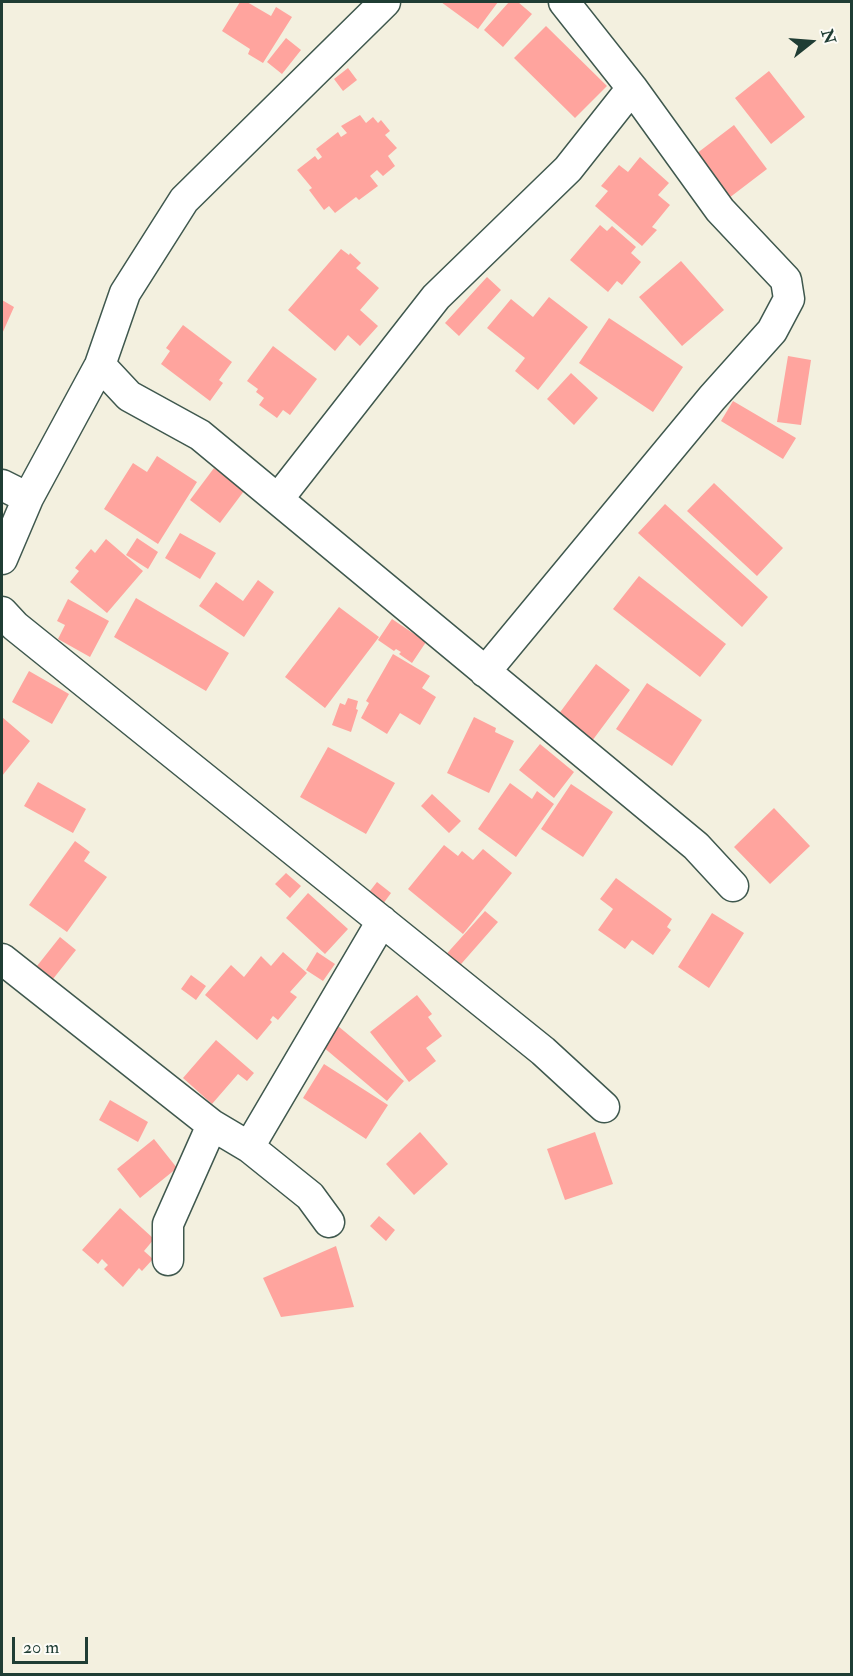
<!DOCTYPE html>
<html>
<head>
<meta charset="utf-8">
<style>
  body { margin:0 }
  #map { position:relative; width:853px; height:1676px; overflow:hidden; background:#f3f0df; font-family:"IM FELL Double Pica",serif }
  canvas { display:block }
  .frame { position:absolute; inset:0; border:3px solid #1f3d34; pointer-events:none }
  .north { position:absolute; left:781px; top:12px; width:60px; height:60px; -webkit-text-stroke:4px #fdfcf7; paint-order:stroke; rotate:73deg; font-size:16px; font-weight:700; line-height:24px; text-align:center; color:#1f3d34 }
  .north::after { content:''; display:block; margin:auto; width:21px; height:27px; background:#1f3d34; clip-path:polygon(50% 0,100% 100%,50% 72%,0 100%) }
  .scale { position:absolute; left:12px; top:1637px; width:76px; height:27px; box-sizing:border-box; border:3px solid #1f3d34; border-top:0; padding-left:8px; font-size:18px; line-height:21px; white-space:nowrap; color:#1f3d34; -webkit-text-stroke:4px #fdfcf7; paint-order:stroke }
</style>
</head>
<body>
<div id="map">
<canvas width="853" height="1676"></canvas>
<div class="frame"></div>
<div class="north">N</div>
<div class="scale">20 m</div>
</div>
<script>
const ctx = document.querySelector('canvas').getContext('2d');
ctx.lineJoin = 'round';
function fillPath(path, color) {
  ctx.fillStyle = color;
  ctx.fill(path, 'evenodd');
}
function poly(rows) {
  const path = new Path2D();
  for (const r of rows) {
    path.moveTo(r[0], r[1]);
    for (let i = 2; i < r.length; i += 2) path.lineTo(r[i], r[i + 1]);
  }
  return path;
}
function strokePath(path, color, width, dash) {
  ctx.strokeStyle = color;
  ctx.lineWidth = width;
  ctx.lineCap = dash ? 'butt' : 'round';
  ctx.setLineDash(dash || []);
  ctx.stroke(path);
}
const building = poly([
  [240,2,247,2,271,16,276,7,292,17,263,63,248,54,250,49,222,31],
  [441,2,498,2,478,29],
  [509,2,518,2,532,14,503,47,484,30],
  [546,26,607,86,575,118,514,58],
  [286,38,301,50,282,74,267,62],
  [348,68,357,80,343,91,334,79],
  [769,71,805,117,771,144,735,98],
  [360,115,366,123,373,117,378,123,381,120,390,131,385,135,397,148,388,156,395,166,383,176,377,170,370,176,378,186,359,200,356,197,335,213,329,206,324,210,309,190,312,188,297,170,315,156,318,160,322,157,316,149,338,132,341,137,347,133,341,126],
  [734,125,767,169,729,198,696,154],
  [640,157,669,183,658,195,670,205,652,227,657,230,642,246,595,206,608,191,601,186,619,165,628,172],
  [600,225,607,231,612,226,636,247,631,253,641,262,622,285,617,281,608,292,570,260],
  [341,249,349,255,350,253,361,263,356,268,379,288,360,310,378,326,360,346,348,335,335,351,288,310],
  [681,261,724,310,682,346,639,297],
  [487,277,501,290,459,336,445,323],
  [549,297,588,327,538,390,515,371,525,358,487,328,511,299,533,317],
  [2,300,14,307,2,334],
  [609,318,683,367,653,412,579,363],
  [183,325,232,362,219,380,223,383,210,401,161,364,170,351,166,348],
  [273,346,317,379,290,415,283,410,277,418,259,405,264,398,256,392,258,389,247,381],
  [788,356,811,360,801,425,777,422],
  [571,373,598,398,574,425,547,399],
  [733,401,796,438,783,459,721,421],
  [157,456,197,482,158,544,104,509,133,463,147,472],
  [214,468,244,491,220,523,190,500],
  [714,483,783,548,757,576,687,511],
  [665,504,768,597,742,627,638,533],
  [180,533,216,553,200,579,165,558],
  [137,538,158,552,148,569,126,555],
  [106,539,143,571,107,613,70,582,79,571,75,568,91,549,95,553],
  [639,576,726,644,700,677,613,609],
  [258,580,274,592,244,637,199,606,216,582,243,601],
  [136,598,229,653,206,691,114,637],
  [68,599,109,621,90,657,58,639,65,625,57,621],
  [339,607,379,637,325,708,285,677],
  [392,619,426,642,412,663,399,654,401,652,396,649,394,651,378,640],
  [393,654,430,676,422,688,436,697,420,725,400,713,387,734,361,718,369,703,366,701],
  [596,664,630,690,592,741,558,715],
  [29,671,69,694,52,724,12,702],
  [647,683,702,720,672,766,616,729],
  [348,698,358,701,356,709,358,710,351,732,332,725,340,703,345,705],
  [2,717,30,741,2,776],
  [474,717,496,728,495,732,514,741,489,793,447,773],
  [540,744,574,772,554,798,519,770],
  [328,747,395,783,366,834,300,797],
  [38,782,86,809,73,833,24,806],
  [510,783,532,799,537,791,554,804,516,857,478,829],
  [571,784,613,812,583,857,541,829],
  [432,794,461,821,449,833,421,806],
  [774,808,810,846,770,884,734,847],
  [75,841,90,852,84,861,107,877,67,932,29,905],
  [444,845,458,856,462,851,473,860,483,849,512,873,463,934,408,889],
  [286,873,301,886,290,898,275,884],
  [616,878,672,919,667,927,671,930,653,955,632,940,625,949,598,930,613,909,600,899],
  [377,882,391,893,380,908,366,896],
  [308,893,348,929,325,954,286,918],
  [485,911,498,922,455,971,442,959],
  [712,913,744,933,709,988,678,967],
  [60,937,76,950,53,979,37,966],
  [283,952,307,973,290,992,297,997,278,1020,273,1016,270,1020,272,1022,257,1040,205,995,231,965,244,977,261,956,271,966],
  [317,952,335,964,323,981,306,970],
  [191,975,206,986,196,1000,181,989],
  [417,995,432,1014,428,1017,442,1036,426,1048,436,1061,409,1082,370,1032],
  [332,1021,404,1081,387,1101,316,1041],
  [216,1040,254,1073,247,1081,238,1074,212,1104,183,1078],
  [324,1064,388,1105,366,1139,303,1098],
  [110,1100,148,1122,138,1142,99,1120],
  [420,1132,448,1164,414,1195,386,1164],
  [595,1132,613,1184,565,1200,547,1149],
  [154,1139,177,1168,140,1198,117,1169],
  [120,1208,154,1239,144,1251,153,1259,142,1271,139,1268,123,1287,104,1269,108,1265,102,1259,98,1264,82,1250],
  [379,1216,395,1230,386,1241,370,1226],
  [336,1246,354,1307,281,1317,263,1278]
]);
const minor = poly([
  [100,365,129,396,200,435,696,846,733,886],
  [2,485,28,498],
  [278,499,436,297,568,169,632,88,564,2],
  [2,559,28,498,100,365,125,293,184,200,385,2],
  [2,612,15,626,543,1051,604,1107],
  [485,672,712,398,772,331,789,299,786,280,720,210,632,88],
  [2,959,212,1125,249,1147,310,1196,329,1222],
  [249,1147,382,921],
  [168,1260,168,1224,212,1125]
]);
fillPath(building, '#ffa49e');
strokePath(minor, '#3f584e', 33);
strokePath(minor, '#fff', 30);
</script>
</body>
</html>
